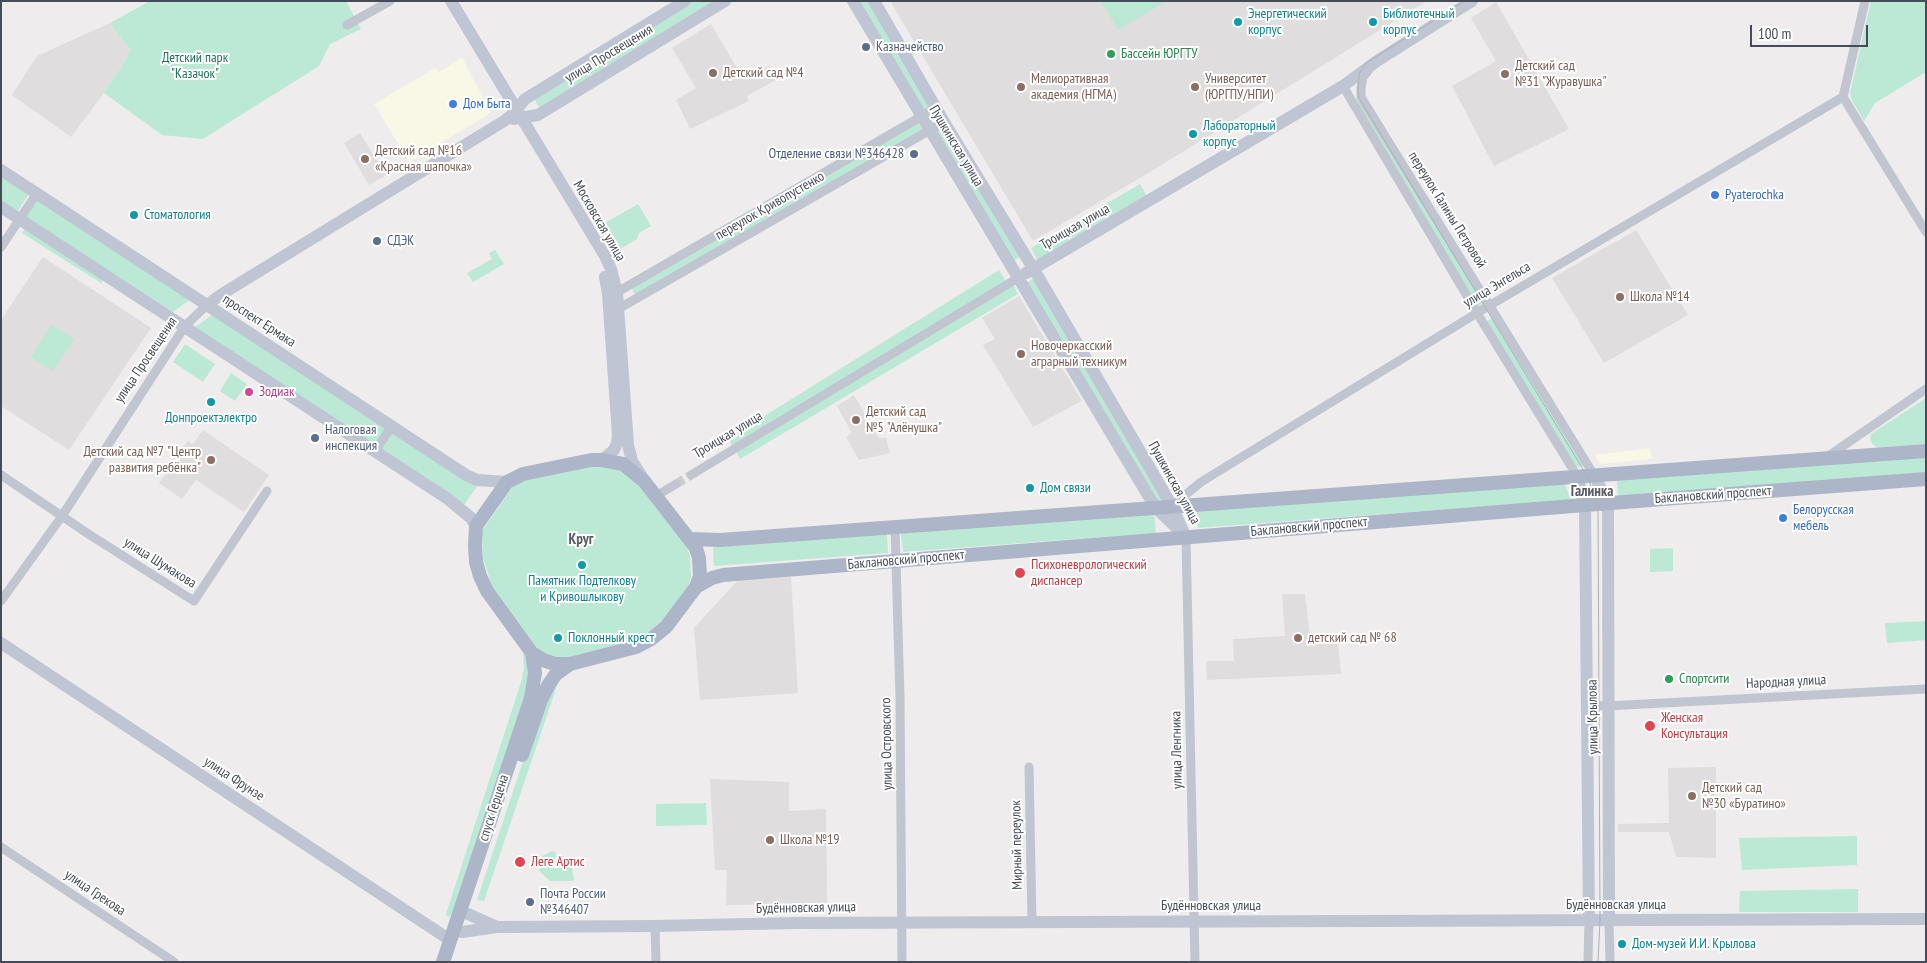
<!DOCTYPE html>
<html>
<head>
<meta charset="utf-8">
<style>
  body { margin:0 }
  #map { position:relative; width:1927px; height:963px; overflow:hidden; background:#eeecec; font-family:"PT Sans Narrow",sans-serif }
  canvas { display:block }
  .frame { position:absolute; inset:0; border:2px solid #464c57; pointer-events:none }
  .scale { position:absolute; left:1750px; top:25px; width:118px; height:22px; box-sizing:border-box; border:2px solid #464c57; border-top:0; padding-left:6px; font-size:15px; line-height:18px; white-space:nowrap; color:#464c57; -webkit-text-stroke:4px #fff; paint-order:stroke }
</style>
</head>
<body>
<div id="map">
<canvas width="1927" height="963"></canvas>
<div class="frame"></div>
<div class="scale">100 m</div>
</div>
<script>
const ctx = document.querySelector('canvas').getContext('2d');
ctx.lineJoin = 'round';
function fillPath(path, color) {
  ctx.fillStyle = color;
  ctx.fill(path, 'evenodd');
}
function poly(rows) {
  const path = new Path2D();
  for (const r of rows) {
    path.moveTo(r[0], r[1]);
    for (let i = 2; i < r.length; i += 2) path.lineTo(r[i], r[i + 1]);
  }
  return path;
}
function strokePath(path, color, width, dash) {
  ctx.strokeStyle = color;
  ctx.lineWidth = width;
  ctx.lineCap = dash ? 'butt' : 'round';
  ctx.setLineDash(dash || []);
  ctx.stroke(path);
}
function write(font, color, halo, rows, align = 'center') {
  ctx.font = font + ' "PT Sans Narrow",sans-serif';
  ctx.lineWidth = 4;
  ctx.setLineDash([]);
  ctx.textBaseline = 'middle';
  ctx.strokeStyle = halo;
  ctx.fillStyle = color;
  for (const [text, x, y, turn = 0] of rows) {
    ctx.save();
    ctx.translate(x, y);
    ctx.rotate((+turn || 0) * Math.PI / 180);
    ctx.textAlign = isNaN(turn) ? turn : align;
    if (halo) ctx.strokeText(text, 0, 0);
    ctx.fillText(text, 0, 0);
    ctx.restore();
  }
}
const commercial = poly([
  [462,57,491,113,409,162,374,104,435,68,439,72],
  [1650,448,1652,459,1600,464,1595,455]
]);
const education = poly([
  [890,1,1427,1,1150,172,1033,241],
  [1496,2,1569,129,1494,166,1452,86,1496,61,1471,18],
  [110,23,131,51,104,93,71,137,12,95,37,56],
  [711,24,744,80,769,66,776,80,747,96,749,101,690,129,676,100,696,88,672,48],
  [360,133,386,175,369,185,344,143],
  [1636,230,1688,315,1604,363,1552,278],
  [43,257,151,328,69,450,1,406,1,320],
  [1019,296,1082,401,1033,427,983,345,995,339,982,318],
  [854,395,879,438,886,438,890,453,859,460,846,437,852,433,837,406],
  [203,430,269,475,244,512,196,480,182,499,159,483,188,441,193,444],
  [791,577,798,693,700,700,694,628,738,580],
  [1282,594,1305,594,1310,636,1337,634,1341,674,1207,680,1206,661,1234,661,1233,639,1285,636],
  [1716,767,1716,858,1676,857,1669,832,1618,832,1618,824,1669,823,1668,768],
  [710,779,789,782,789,811,826,809,827,903,726,905,727,870,715,870]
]);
const green = poly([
  [150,1,346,1,361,29,330,44,319,66,203,139,162,135,104,93,131,51,110,23],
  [690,1,721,1,541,110,534,99],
  [856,1,871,1,933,108,922,115],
  [1101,1,1167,1,1118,30],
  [1871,1,1926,1,1926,72,1875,103,1864,121,1852,101,1850,93],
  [1360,97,1486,304,1478,309,1354,100],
  [918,122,923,130,636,296,631,287],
  [943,127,1022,256,1011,262,934,132],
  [1,173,30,192,17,212,1,201],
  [1140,184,1147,197,1039,263,1031,248],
  [39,198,192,298,173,312,26,217],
  [638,204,651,226,639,233,637,239,620,249,605,223],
  [27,229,104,278,101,283,22,233,24,230],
  [495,250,504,264,473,282,467,273,492,259,489,253],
  [999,270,1006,282,732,446,729,438],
  [1034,278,1164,499,1156,504,1025,284],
  [1013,284,1018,294,740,459,736,452],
  [215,313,478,485,464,505,195,327],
  [1494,317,1584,466,1575,467,1485,322],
  [51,325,74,339,53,371,31,357],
  [185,344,215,364,203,382,173,362],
  [231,373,247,384,235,401,220,391],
  [1926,398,1926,444,1884,447,1876,447,1872,443,1870,438,1871,434],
  [1926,455,1926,474,1618,497,1617,478],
  [598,464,620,468,644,488,685,544,690,555,691,577,689,585,662,621,646,634,633,641,571,657,556,658,546,655,538,649,493,588,483,559,482,531,514,485,523,479],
  [1563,480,1571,500,1198,528,1196,509],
  [1154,513,1156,533,903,552,901,533],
  [887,534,888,553,714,566,713,547],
  [1673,548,1673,571,1650,572,1650,549],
  [1926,621,1926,640,1887,643,1885,623],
  [523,648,530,658,531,676,455,913,448,917,446,914,522,679,524,668],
  [558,683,484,901,477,900,543,701,552,685],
  [706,803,707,825,656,826,656,804],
  [1857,836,1857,865,1742,870,1739,838],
  [552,851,556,852,554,868,572,867,574,881,550,881,539,871,542,856],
  [1858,889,1858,912,1739,912,1740,891]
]);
const streetTunnel = poly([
  [676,484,691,475]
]);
const street = poly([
  [347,25,390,1],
  [1368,71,1363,77,1361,88,1361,97,1594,475],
  [1343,86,1477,313,1577,476],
  [1843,97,1926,232],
  [1843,97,1865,1],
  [1,247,37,193],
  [614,294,936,108],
  [614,310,618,309,944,122],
  [375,451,392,426],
  [1827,457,1926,389],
  [1,475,90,535,194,601,267,491],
  [691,475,1018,278],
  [656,496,676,484],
  [1172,506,1201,482,1477,313,1843,97],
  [895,527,900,698,902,962],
  [1186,537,1195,962],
  [1,601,62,516,185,326,207,305],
  [1587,705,1607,706,1926,689],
  [1029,767,1032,922],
  [1,847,174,962],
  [1609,921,1610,962],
  [655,926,656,962],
  [1588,962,1589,920]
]);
const secondary = poly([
  [451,1,605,256,611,269,617,293,628,445,632,461,642,477],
  [853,1,1155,507,1186,537],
  [874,1,944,122,1039,278,1172,506,1183,531],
  [513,119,538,115,725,1],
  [1,170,466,475,477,480,507,482],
  [1,207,448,499,471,518,476,526],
  [1026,273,1343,86,1377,61,1472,1],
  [207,305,222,294,504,121,512,115,525,99,685,1],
  [602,460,614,450,617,443,618,435,608,294,605,277],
  [1594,475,1608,503,1609,921],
  [1577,476,1585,505,1589,920],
  [1,643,450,940],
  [468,914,497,927],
  [462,932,497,927,655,926,795,923,1926,919]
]);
const primary = poly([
  [591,460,602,460,623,464,644,481,696,548,699,558,700,576,696,587,666,627,651,639,636,647,570,664,555,664,543,660,532,653,487,591,480,576,476,562,475,546,476,526,507,482,523,474,591,460],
  [689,539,720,540,1926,451],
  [696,587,712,578,723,575,1585,505,1926,479],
  [522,755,541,700,549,684,556,674,570,664],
  [443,962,531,698,535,673,532,653]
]);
const tram = poly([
  [1465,1,1366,63,1359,74,1358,91,1359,98,1587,476,1598,504,1600,920,1598,962]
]);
const markers = [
  [1238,22,5,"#0f9aa8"],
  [1373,22,5,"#0f9aa8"],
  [866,47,5,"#5c6f8a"],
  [1111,54,5,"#2e9e5b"],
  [713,73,5,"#8d6e63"],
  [1505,74,5,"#8d6e63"],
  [1021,87,5,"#8d6e63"],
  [1195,87,5,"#8d6e63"],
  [453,104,5,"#3f7fe0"],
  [1193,134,5,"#0f9aa8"],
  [914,154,5,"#5c6f8a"],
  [365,159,5,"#8d6e63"],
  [1715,195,5,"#3f7fe0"],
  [134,215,5,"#0f9aa8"],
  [377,241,5,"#5c6f8a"],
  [1620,297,5,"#8d6e63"],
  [1021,354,5,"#8d6e63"],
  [249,392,5,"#d1479c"],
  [211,402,5,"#0f9aa8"],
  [856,420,5,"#8d6e63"],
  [315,438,5,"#5c6f8a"],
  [211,460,5,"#8d6e63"],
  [1030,488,5,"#0f9aa8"],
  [1783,518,5,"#3f7fe0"],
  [582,565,5,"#0f9aa8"],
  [1020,573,6,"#e0444e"],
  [558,638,5,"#0f9aa8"],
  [1298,638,5,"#8d6e63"],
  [1669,679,5,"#2e9e5b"],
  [1650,726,6,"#e0444e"],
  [1692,796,5,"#8d6e63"],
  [770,840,5,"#8d6e63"],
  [520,862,6,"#e0444e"],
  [530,902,5,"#5c6f8a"],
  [1622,944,5,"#0f9aa8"]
];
const cultureNames = [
  ["Энергетический",1248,14],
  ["корпус",1248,30],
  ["Библиотечный",1383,14],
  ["корпус",1383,30],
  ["Лабораторный",1203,126],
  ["корпус",1203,142],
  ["Стоматология",144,215],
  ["Донпроектэлектро",211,418,"center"],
  ["Дом связи",1040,488],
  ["Памятник Подтелкову",582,581,"center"],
  ["и Кривошлыкову",582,597,"center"],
  ["Поклонный крест",568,638],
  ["Дом-музей И.И. Крылова",1632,944]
];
const serviceNames = [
  ["Казначейство",876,47],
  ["Отделение связи №346428",904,154,"right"],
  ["СДЭК",387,241],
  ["Налоговая",325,430],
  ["инспекция",325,446],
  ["Почта России",540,894],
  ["№346407",540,910]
];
const streetNames = [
  ["улица Просвещения",609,54,-31],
  ["Пушкинская улица",956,146,59],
  ["переулок Кривопустенко",770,206,-30],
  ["переулок Галины Петровой",1447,210,58],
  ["Московская улица",599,221,60],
  ["Троицкая улица",1075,227,-30],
  ["улица Энгельса",1497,285,-31],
  ["проспект Ермака",259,321,33],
  ["улица Просвещения",146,360,-56],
  ["Троицкая улица",728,435,-31],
  ["Пушкинская улица",1174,483,61],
  ["Баклановский проспект",1713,495,-4],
  ["Баклановский проспект",1309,527,-5],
  ["Баклановский проспект",906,560,-5],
  ["улица Шумакова",160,563,32],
  ["Народная улица",1786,682,-3],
  ["улица Крылова",1593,717,-91],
  ["улица Островского",887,744,-91],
  ["улица Ленгника",1177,750,-91],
  ["улица Фрунзе",234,779,33],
  ["спуск Герцена",494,808,-72],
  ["Мирный переулок",1017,845,-91],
  ["улица Грекова",95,893,34],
  ["Будённовская улица",1616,905],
  ["Будённовская улица",1211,906],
  ["Будённовская улица",806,908,-1]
];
const leisureNames = [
  ["Бассейн ЮРГТУ",1121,54],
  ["Спортсити",1679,679]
];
const parkNames = [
  ["Детский парк",195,58],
  ["\"Казачок\"",195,74]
];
const educationNames = [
  ["Детский сад",1515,66],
  ["№31 \"Журавушка\"",1515,82],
  ["Детский сад №4",723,73],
  ["Мелиоративная",1031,79],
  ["академия (НГМА)",1031,95],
  ["Университет",1205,79],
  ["(ЮРГПУ/НПИ)",1205,95],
  ["Детский сад №16",375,151],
  ["«Красная шапочка»",375,167],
  ["Школа №14",1630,297],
  ["Новочеркасский",1031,346],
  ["аграрный техникум",1031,362],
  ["Детский сад",866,412],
  ["№5 \"Алёнушка\"",866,428],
  ["Детский сад №7 \"Центр",201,452,"right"],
  ["развития ребёнка\"",201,468,"right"],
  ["детский сад № 68",1308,638],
  ["Детский сад",1702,788],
  ["№30 «Буратино»",1702,804],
  ["Школа №19",780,840]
];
const shopNames = [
  ["Дом Быта",463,104],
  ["Pyaterochka",1725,195],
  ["Белорусская",1793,510],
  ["мебель",1793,526]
];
const hotelNames = [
  ["Зодиак",259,392]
];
const healthNames = [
  ["Психоневрологический",1031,565],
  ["диспансер",1031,581],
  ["Женская",1661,718],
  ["Консультация",1661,734],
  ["Леге Артис",531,862]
];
const neighbourhoodNames = [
  ["Галинка",1592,492],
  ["Круг",581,540]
];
fillPath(commercial, '#f9f7e5');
fillPath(education, '#dfdddd');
fillPath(green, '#bce9d6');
strokePath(streetTunnel, '#ccccce', 9, [9, 4.5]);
strokePath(street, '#c0c5d0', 9);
strokePath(secondary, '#bfc5d3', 12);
strokePath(primary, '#adb6c9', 14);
strokePath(tram, '#aeb0b6', 1);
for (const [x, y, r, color] of markers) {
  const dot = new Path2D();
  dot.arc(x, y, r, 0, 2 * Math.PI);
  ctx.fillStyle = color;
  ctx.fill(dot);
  strokePath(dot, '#fff', 2);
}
write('14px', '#0d838f', '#fff', cultureNames, 'left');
write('14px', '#4e5e75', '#fff', serviceNames, 'left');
write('14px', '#464c57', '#fff', streetNames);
write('14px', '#27864d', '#fff', leisureNames, 'left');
write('14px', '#1e7157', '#fff', parkNames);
write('14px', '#785e54', '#fff', educationNames, 'left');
write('14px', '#366cbe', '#fff', shopNames, 'left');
write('14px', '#b23c85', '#fff', hotelNames, 'left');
write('14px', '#be3a42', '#fff', healthNames, 'left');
write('bold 15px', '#595b60', '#fff', neighbourhoodNames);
</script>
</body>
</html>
